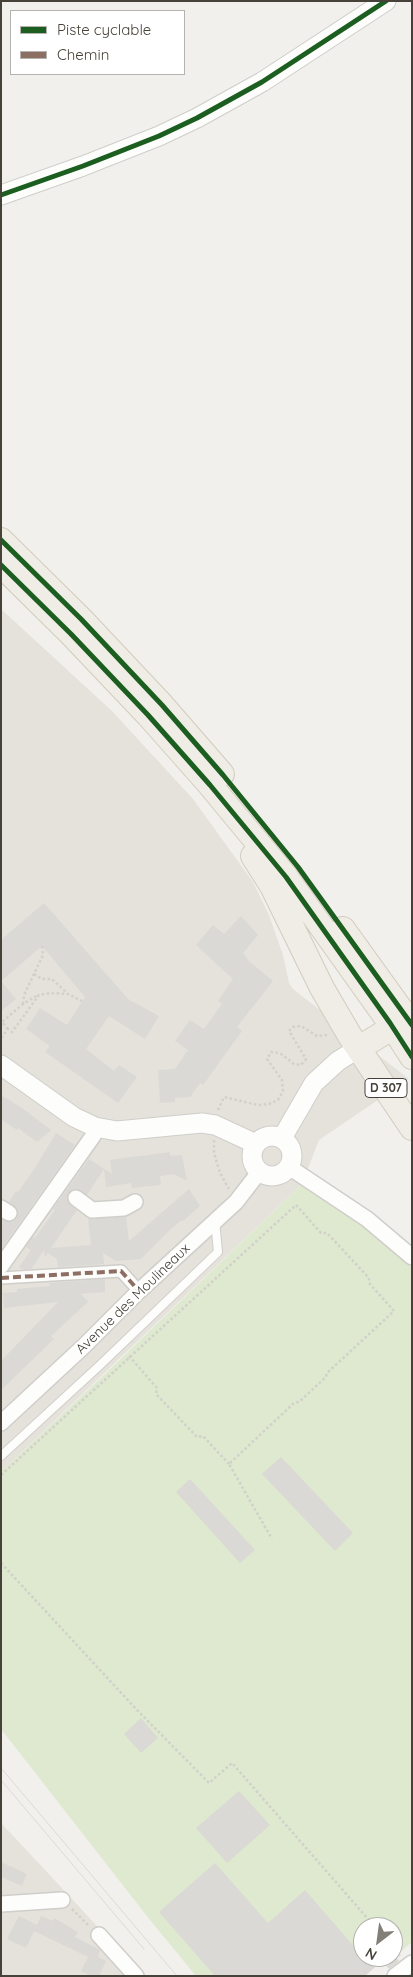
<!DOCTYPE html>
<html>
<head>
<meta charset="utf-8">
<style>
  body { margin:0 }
  #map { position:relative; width:413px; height:1977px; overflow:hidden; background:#f1f0ec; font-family:Quicksand,sans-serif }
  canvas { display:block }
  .frame { position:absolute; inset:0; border:2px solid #474239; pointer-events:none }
  .legend { position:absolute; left:10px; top:10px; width:175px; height:65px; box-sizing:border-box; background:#fff; border:1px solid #b5b3b0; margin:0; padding:6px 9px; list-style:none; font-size:15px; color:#474239 }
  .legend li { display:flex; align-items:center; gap:10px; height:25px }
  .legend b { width:25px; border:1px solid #b5b3b0 }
  .north { position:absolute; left:353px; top:1917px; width:50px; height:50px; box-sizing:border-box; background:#fff; border:1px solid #b5b3b0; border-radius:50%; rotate:210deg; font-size:14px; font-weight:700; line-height:20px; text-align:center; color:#474239 }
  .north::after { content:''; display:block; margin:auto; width:18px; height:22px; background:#827f78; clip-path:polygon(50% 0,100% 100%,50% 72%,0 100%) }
</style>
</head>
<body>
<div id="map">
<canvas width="413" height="1977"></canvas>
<div class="frame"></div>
<ul class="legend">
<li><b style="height:6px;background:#1b5e20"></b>Piste cyclable</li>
<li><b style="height:6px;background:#8d6e63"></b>Chemin</li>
</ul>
<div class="north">N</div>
</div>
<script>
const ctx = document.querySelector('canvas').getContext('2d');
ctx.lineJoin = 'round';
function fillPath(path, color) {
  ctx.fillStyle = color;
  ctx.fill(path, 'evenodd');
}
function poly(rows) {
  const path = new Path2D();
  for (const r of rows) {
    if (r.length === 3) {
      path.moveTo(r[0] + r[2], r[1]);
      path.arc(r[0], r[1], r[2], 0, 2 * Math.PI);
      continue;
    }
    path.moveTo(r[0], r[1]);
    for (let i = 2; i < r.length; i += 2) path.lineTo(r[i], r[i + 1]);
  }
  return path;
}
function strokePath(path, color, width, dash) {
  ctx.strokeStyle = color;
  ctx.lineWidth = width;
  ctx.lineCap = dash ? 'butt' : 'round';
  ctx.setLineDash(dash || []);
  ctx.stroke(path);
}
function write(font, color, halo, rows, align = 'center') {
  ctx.font = font + ' Quicksand,sans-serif';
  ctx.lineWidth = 4.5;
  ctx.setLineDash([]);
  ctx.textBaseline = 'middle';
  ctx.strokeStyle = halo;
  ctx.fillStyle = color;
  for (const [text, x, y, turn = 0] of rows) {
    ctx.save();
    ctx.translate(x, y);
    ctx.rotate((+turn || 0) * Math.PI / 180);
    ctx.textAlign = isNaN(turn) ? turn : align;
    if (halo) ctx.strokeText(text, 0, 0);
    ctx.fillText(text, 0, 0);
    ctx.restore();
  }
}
const residential = poly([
  [1,609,112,711,193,799,253,882,269,915,283,955,289,983,293,989,409,1079,319,1140,302,1184,5,1468,1,1468],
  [1,1823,48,1873,143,1976,1,1976]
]);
const green = poly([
  [302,1184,379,1235,412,1268,412,1942,395,1956,393,1953,393,1927,363,1927,363,1946,330,1976,196,1976,150,1920,1,1729,1,1468,5,1468,106,1373]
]);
const building = poly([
  [44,903,128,999,159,1016,145,1039,109,1016,86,1049,114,1071,119,1065,137,1077,118,1103,45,1052,50,1046,26,1029,40,1008,67,1025,85,997,42,946,1,981,1,940],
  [241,916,258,935,243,953,249,961,273,981,237,1027,242,1031,203,1085,200,1083,190,1097,175,1098,175,1102,160,1103,158,1070,175,1069,188,1050,175,1041,190,1020,204,1029,222,1004,218,1001,233,979,196,945,213,925,224,934],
  [1,981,16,999,1,1011],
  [1,1095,22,1108,51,1130,37,1142,18,1128,17,1130,1,1119],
  [56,1133,75,1145,1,1249,1,1219,8,1222,13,1221,18,1214,17,1208,9,1202,16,1191,18,1192,35,1168],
  [170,1152,170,1156,182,1155,187,1181,174,1174,160,1176,161,1185,132,1188,131,1183,106,1187,104,1169,87,1195,77,1189,68,1193,68,1202,77,1210,51,1248,91,1245,88,1218,126,1217,129,1241,189,1189,200,1206,183,1221,182,1220,172,1228,141,1259,116,1261,103,1253,104,1264,58,1267,57,1259,48,1253,45,1257,44,1250,31,1269,22,1269,19,1267,31,1250,26,1247,33,1236,35,1238,55,1210,53,1209,89,1159,112,1174,110,1160],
  [105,1279,105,1292,81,1294,88,1302,51,1336,54,1339,1,1390,1,1361,58,1302,4,1308,3,1293,17,1292,17,1289,50,1286,49,1283],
  [281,1457,353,1533,335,1551,262,1474],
  [190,1479,255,1550,240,1563,176,1492],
  [141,1718,158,1738,141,1753,124,1734],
  [239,1791,270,1825,227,1863,196,1828],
  [1,1862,27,1874,22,1886,1,1877],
  [215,1863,268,1923,305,1890,363,1957,396,1957,399,1961,389,1969,382,1961,365,1976,215,1976,159,1912],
  [19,1916,37,1925,41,1916,53,1921,54,1918,78,1932,75,1937,100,1950,98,1957,106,1961,99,1976,91,1976,81,1971,88,1957,34,1931,26,1948,7,1939]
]);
const path = poly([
  [34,974,42,979,52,979,67,993],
  [23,1004,24,995,43,955,42,946],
  [8,1029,2,1022,23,1004,38,995],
  [1,1038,8,1029,12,1032,39,995,51,993,68,994,82,1001],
  [218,1110,224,1097,258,1105,269,1104,278,1100,283,1091,282,1080,267,1059,271,1052,280,1053,294,1064,301,1065,306,1059,289,1031,293,1027,301,1026,317,1036,328,1035],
  [214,1140,214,1153,220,1173,229,1189],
  [129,1356,157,1388,156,1394,197,1437,203,1436,229,1464],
  [1,1475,296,1205,321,1233,327,1233,369,1278,369,1283,394,1311,327,1373,326,1377,299,1402,294,1403,229,1464,272,1539],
  [1,1563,137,1710,209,1783,232,1763,375,1927],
  [72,1909,89,1926],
  [393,1948,400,1956]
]);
const service = poly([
  [1,1456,99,1366,218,1252,215,1221]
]);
const pedestrian = poly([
  [1,1278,121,1271,139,1291]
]);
const minor = poly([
  [289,1167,367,1219,412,1257],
  [76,1198,92,1210,124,1208,135,1202],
  [1,1208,9,1213],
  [1,1266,93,1136,95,1127],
  [1,1423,84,1346,139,1291,236,1202,260,1171],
  [1,1904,62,1900],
  [99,1935,136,1976],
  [395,1976,412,1963]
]);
const tertiary = poly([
  [1,195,83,166,159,136,197,118,262,82,386,1],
  [1,1065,74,1117,95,1127,117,1131,202,1123,215,1125,256,1144],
  [272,1156,20],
  [282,1138,314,1083,338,1061,359,1048]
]);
const primary = poly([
  [1,540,81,619,162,705,222,774],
  [1,565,71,634,148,715,210,785,286,877,390,1023,412,1057],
  [253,856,272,886,322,988,350,1036,412,1128],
  [343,929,412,1025],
  [359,1048,382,1034]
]);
const tram = poly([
  [1,1768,177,1976],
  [1,1780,144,1949]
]);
const quiet = poly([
  [1,1278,121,1271,139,1291]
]);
const cycleway = poly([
  [1,195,83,166,159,136,197,118,262,82,386,1],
  [1,540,81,619,162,705,223,775,298,867,412,1025],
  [1,565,71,634,148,715,210,785,286,877,390,1023,412,1057]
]);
const shields = [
  [386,1088,42]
];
const shieldNames = [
  ["D 307",386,1088]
];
const streetNames = [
  ["Avenue des Moulineaux",133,1299,-44]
];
fillPath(residential, '#e5e2db');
fillPath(green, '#dee9cf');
fillPath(building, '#dbd9d5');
strokePath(service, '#cfceca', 10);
strokePath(pedestrian, '#cfceca', 14);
strokePath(minor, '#cfceca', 18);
strokePath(tertiary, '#cfceca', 21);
strokePath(primary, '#d1ccbc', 26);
strokePath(path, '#d1d0cb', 2.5, [2.5, 2.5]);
strokePath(service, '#fdfdfc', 8);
strokePath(pedestrian, '#fdfdfc', 11);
strokePath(minor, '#fdfdfc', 15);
strokePath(tertiary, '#fdfdfc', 19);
strokePath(primary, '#f0ede6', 24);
strokePath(tram, '#dadad9', 1);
strokePath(quiet, '#8d6e63', 4, [8, 4]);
strokePath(cycleway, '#1b5e20', 5);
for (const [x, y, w] of shields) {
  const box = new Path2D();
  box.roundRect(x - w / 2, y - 9.5, w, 19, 4);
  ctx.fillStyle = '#fff';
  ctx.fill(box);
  strokePath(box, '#474239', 1);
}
write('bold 12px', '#474239', null, shieldNames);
write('14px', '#474239', '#fff', streetNames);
</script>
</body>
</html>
